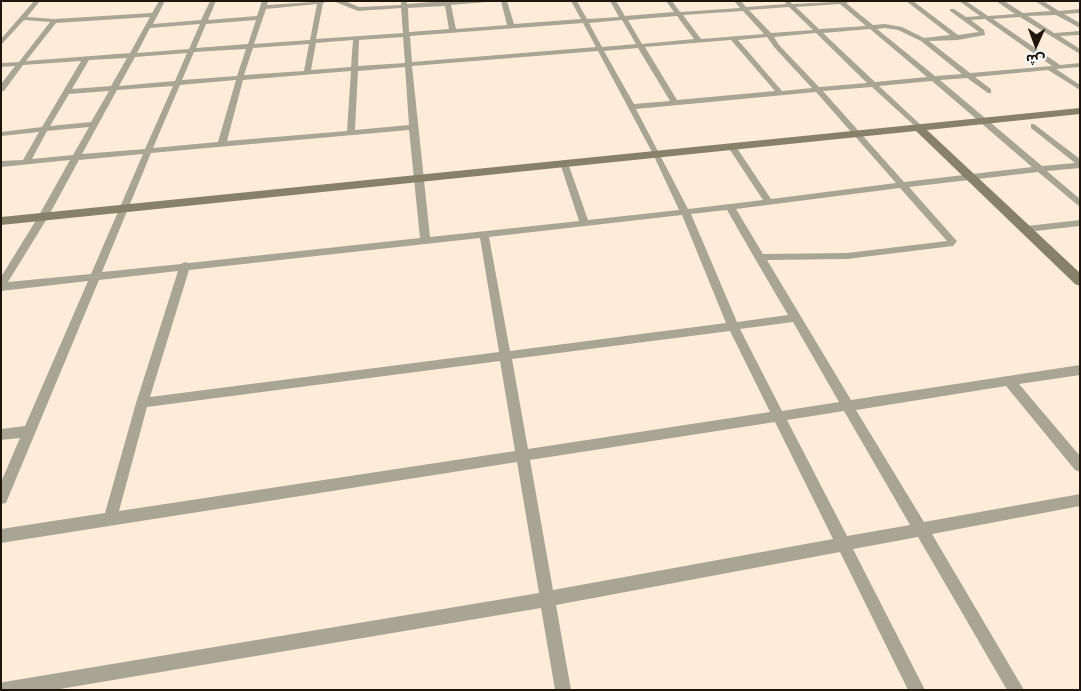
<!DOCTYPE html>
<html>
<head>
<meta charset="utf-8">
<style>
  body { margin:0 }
  #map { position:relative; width:1081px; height:691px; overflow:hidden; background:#feecd8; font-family:"Public Sans","Noto Sans Arabic",sans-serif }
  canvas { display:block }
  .frame { position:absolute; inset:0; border:2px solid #1e160d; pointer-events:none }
  .north { position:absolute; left:1011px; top:20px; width:50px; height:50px; -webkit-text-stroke:4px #fdfdfd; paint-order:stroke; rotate:182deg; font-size:14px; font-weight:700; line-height:20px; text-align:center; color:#1e160d }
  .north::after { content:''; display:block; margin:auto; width:18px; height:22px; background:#1e160d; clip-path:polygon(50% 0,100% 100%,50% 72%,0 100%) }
</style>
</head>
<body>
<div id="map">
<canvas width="1081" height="691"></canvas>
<div class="frame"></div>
<div class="north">ش</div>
</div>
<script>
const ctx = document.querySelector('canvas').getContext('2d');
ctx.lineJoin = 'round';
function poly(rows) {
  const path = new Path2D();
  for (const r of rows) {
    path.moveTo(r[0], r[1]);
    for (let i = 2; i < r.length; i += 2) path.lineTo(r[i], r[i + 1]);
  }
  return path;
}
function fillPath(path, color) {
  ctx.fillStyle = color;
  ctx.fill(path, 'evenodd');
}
const minor = poly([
  [34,1,40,1,27,17,54,19,152,13,159,1,165,1,153,24,201,20,210,1,216,1,208,20,257,16,262,1,268,1,267,5,329,1,323,3,316,39,403,33,401,8,358,11,333,1,345,1,359,7,401,5,401,1,407,1,407,4,444,1,499,1,451,5,456,29,507,25,501,1,507,1,514,24,581,19,571,1,577,1,587,19,619,17,610,1,616,1,625,16,674,12,666,1,672,1,680,12,740,8,734,1,741,1,746,7,786,4,785,1,790,1,792,4,854,1,846,3,873,25,885,24,902,27,924,38,950,35,906,1,913,1,958,35,979,32,950,11,950,9,954,9,966,17,980,16,959,1,966,1,988,16,1015,14,996,1,1004,1,1023,13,1051,11,1035,1,1043,1,1059,11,1080,9,1080,13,1064,14,1080,23,1080,28,1056,15,1028,16,1054,33,1080,31,1080,35,1060,36,1080,49,1080,54,1020,17,993,19,1060,65,1080,63,1080,67,1056,69,1080,85,1080,90,1048,70,975,77,991,89,991,93,988,93,967,78,940,80,1042,166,1075,163,1031,128,1031,124,1034,124,1080,159,1080,168,1047,171,1080,199,1080,207,1038,172,909,187,955,239,957,241,953,246,847,259,767,260,851,400,1080,365,1080,375,1019,384,1080,456,1080,472,1075,470,1006,386,856,410,924,522,1080,494,1080,506,932,534,1024,690,1007,690,918,537,853,549,925,690,908,690,840,552,556,605,571,690,555,690,541,608,54,690,1,690,1,683,4,682,539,593,517,462,1,543,1,529,105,513,136,403,178,271,99,280,8,498,6,503,1,504,1,482,20,438,1,440,1,429,25,426,88,281,1,291,1,277,38,217,70,160,1,167,1,161,23,160,39,132,1,136,1,132,42,127,81,61,23,65,4,91,1,91,1,84,15,66,1,67,1,63,19,62,50,22,24,20,1,45,1,39,34,1],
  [317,4,310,40,254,44,266,9,317,4],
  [840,4,866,26,819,29,796,7,840,4],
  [445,6,449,29,409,32,408,8,445,6],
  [789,7,813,30,771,33,749,10,789,7],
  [743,11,764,34,701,39,683,15,743,11],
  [677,16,694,39,642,44,628,20,677,16],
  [150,17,130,53,26,61,56,23,150,17],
  [985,19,1052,66,970,73,929,41,958,40,985,35,984,30,971,20,985,19],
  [256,20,248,44,196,48,206,24,256,20],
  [622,20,636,44,602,47,589,23,622,20],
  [583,23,596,47,412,62,410,36,583,23],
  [200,24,189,49,137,53,150,28,200,24],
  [885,28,898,30,921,41,962,74,935,76,877,29,885,28],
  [870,29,927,77,875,82,823,33,870,29],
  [816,33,867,83,819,87,779,45,774,37,816,33],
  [403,37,405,63,358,66,359,40,403,37],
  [767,37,774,47,812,88,782,91,738,40,767,37],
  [353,40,351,67,311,70,316,43,353,40],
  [731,40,775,91,677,100,645,47,731,40],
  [309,44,304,71,244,75,253,48,309,44],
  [638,48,670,101,634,104,604,51,638,48],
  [246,49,237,76,182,80,194,52,246,49],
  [598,51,653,154,679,210,588,220,568,163,564,160,560,163,579,221,430,237,412,66,598,51],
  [187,53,175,81,119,86,135,57,187,53],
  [127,58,111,86,72,89,89,60,127,58],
  [405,67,409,125,355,130,358,71,405,67],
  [351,71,347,131,227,141,243,80,351,71],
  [236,80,218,142,153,148,180,85,236,80],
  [932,81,981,123,1032,167,904,182,823,91,872,87,919,130,923,128,922,126,879,86,932,81],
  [173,86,145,149,82,154,117,90,173,86],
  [109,91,91,122,50,126,69,94,109,91],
  [816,92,896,183,771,199,735,145,732,145,728,147,763,200,688,209,636,109,816,92],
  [89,127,73,155,32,159,47,131,89,127],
  [409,130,420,238,189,263,185,262,181,264,102,272,151,153,409,130],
  [143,154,91,274,8,282,48,217,79,160,143,154],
  [900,188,947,241,847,253,763,254,736,209,900,188],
  [727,210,754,257,788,315,737,322,691,214,727,210],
  [682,215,726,323,510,351,489,237,682,215],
  [480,238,499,352,150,397,189,270,480,238],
  [793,322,839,402,782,411,740,329,793,322],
  [730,331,770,412,528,449,512,359,730,331],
  [500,361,515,451,119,511,147,407,500,361],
  [844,411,910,525,847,536,787,420,844,411],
  [775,422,833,539,553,590,530,460,775,422],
  [1080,220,1080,226,1027,232,1022,229,1027,226,1080,220]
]);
const secondary = poly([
  [1080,108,1080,114,927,130,1080,273,1080,286,1075,284,916,131,1,225,1,217,1080,108]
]);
fillPath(minor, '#a9a594');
fillPath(secondary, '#878168');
</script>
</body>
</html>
